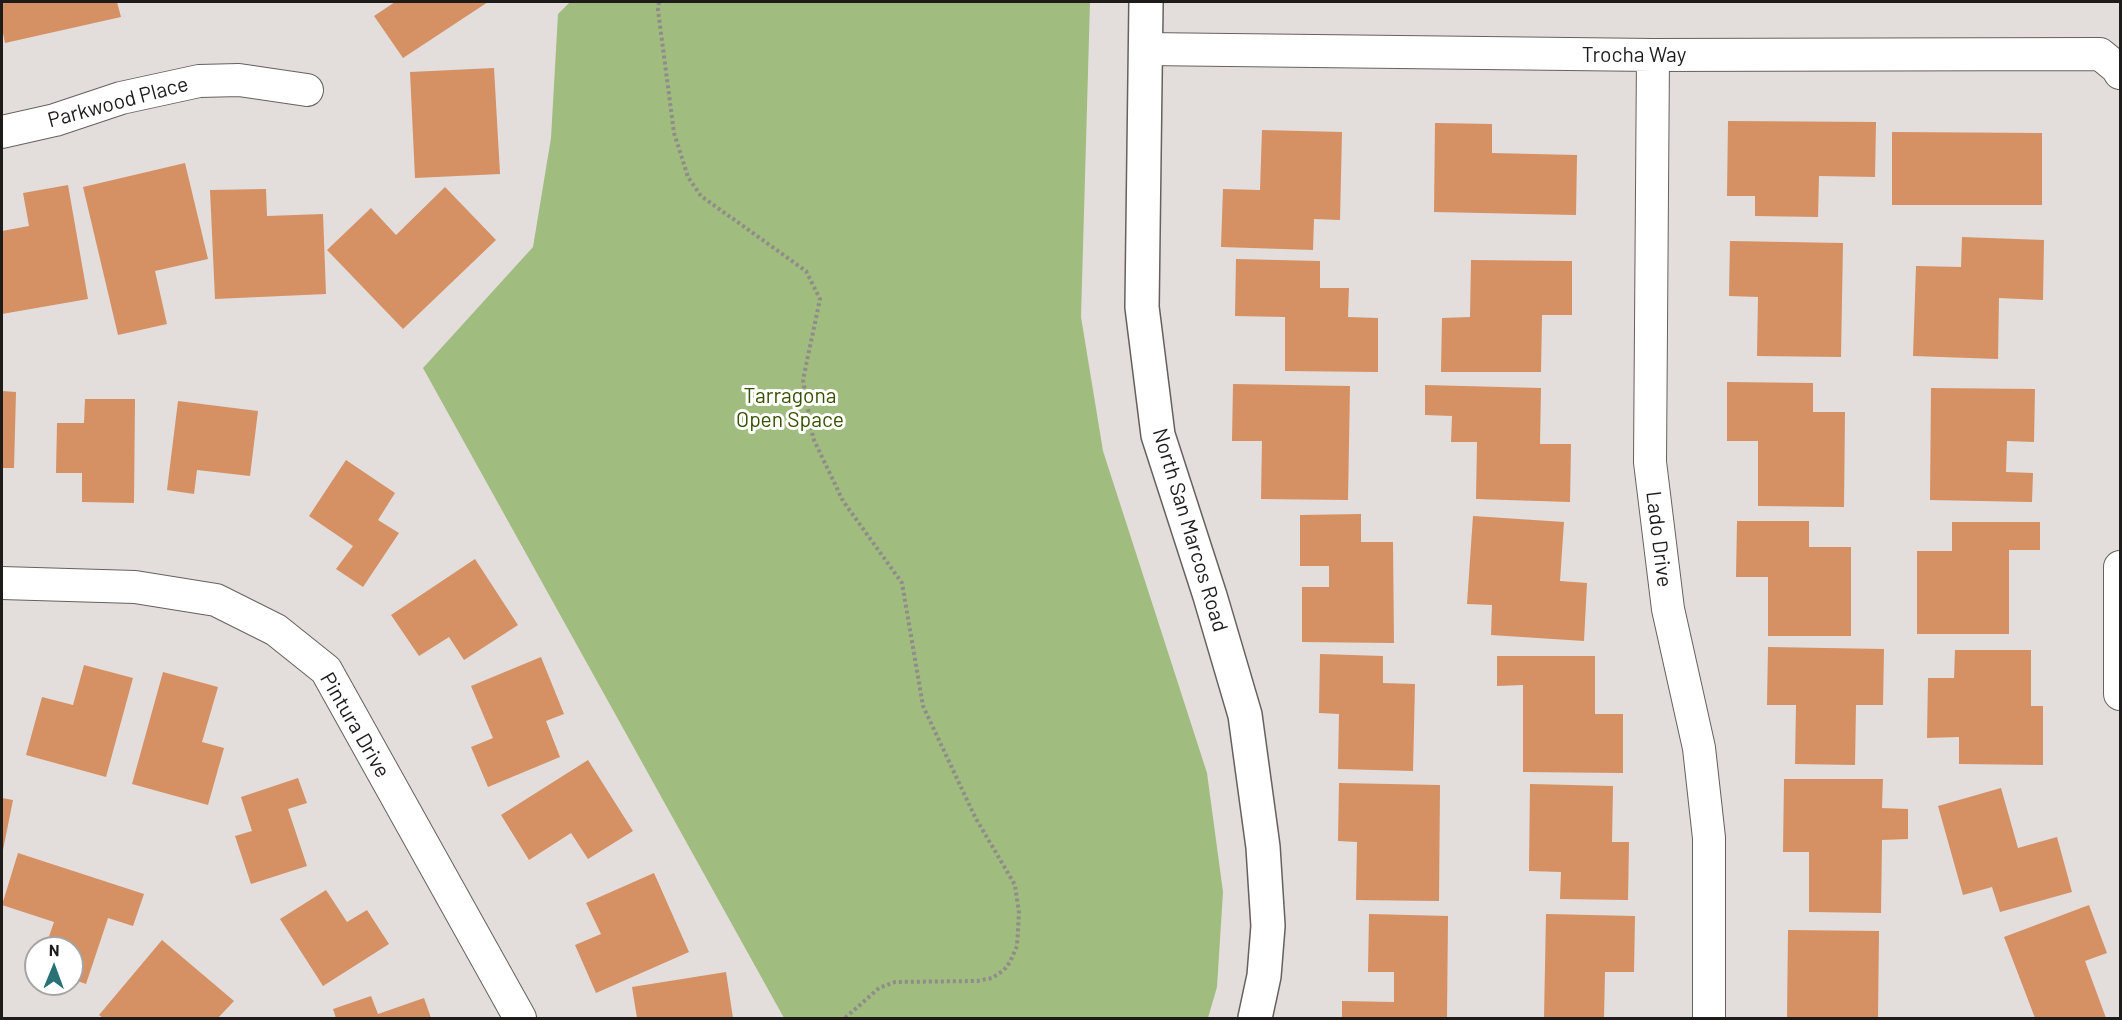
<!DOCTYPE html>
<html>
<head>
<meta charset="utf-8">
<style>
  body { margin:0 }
  #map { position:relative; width:2122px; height:1020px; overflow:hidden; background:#e3dedb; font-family:Barlow,sans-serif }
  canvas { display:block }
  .frame { position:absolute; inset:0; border:3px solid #1e1c1b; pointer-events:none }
  .north { position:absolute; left:24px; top:936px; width:60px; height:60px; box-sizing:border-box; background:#fff; border:2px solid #a5a4a4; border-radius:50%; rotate:1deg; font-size:16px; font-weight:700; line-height:24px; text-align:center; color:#1e1c1b }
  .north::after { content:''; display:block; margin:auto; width:21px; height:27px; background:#287275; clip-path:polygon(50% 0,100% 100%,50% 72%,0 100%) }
</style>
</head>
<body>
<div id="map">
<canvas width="2122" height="1020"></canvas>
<div class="frame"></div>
<div class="north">N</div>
</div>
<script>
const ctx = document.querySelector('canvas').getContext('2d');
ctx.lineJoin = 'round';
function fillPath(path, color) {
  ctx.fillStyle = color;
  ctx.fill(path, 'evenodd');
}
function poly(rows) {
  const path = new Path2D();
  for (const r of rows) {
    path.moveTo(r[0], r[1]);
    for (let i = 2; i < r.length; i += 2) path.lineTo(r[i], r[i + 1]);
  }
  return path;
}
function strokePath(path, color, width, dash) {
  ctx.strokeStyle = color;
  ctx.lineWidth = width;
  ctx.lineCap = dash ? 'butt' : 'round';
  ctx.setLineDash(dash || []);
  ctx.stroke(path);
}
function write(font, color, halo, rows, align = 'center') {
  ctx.font = font + ' Barlow,sans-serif';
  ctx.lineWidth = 6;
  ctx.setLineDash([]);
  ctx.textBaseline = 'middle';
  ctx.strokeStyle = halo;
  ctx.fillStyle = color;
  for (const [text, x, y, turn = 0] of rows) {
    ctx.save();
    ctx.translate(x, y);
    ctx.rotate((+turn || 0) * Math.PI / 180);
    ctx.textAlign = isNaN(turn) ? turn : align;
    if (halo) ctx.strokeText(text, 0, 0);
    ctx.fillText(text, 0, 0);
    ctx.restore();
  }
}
const green = poly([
  [570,2,1090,2,1081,317,1103,451,1207,773,1223,892,1217,987,1208,1018,784,1018,423,368,533,247,551,138,558,14]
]);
const building = poly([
  [2,2,117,2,121,17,5,43,2,28],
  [395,2,488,2,403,58,374,16],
  [494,68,500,174,415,178,410,72],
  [1728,121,1876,122,1875,177,1819,176,1818,217,1755,216,1755,196,1727,196],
  [1435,123,1492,124,1492,153,1577,155,1576,215,1434,212],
  [1262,130,1342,132,1340,220,1314,219,1313,250,1221,247,1223,189,1260,190],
  [1892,132,2042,133,2042,205,1892,205],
  [185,163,208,259,155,271,167,324,118,335,83,187],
  [68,185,88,299,2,314,2,231,29,226,23,193],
  [445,187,496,240,403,329,327,250,371,208,396,235],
  [266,189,267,216,323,214,326,294,215,299,210,190],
  [1962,237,2044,240,2043,300,1999,298,1998,359,1913,356,1916,266,1961,267],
  [1730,241,1843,243,1841,357,1757,356,1758,297,1729,296],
  [1236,259,1320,261,1320,288,1349,288,1348,317,1378,318,1378,372,1285,371,1285,317,1235,316],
  [1471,260,1572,261,1572,315,1542,315,1541,372,1441,372,1442,318,1470,317],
  [1727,382,1813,383,1813,412,1845,412,1844,507,1758,506,1758,441,1727,441],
  [1233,384,1350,386,1348,500,1261,499,1262,441,1232,441],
  [1425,385,1541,388,1540,444,1571,444,1570,502,1476,499,1477,442,1451,442,1452,416,1425,415],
  [1931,388,2035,389,2034,442,2007,441,2006,472,2033,473,2032,502,1930,500],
  [2,391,16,392,14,468,2,468],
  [85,399,135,399,134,503,82,502,82,473,56,473,57,423,84,423],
  [178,401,258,411,250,476,197,470,194,494,167,490],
  [346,460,395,493,378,520,399,533,363,587,336,569,353,546,309,516],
  [1361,514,1361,542,1393,542,1394,643,1302,642,1302,587,1329,587,1329,566,1300,566,1300,515],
  [1473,516,1564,522,1560,581,1587,583,1584,641,1491,635,1492,605,1467,604],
  [1737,521,1809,521,1809,547,1851,547,1851,636,1768,636,1768,577,1736,577],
  [1952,522,2040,522,2040,550,2009,550,2009,634,1917,634,1917,551,1952,551],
  [475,559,518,625,464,660,449,637,419,656,391,615],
  [1768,647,1884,649,1883,705,1856,705,1855,765,1795,764,1796,705,1767,705],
  [1955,650,2031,650,2031,706,2043,706,2043,765,1959,764,1959,737,1927,738,1928,678,1954,678],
  [1320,654,1383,656,1383,683,1415,684,1413,771,1338,769,1339,714,1319,713],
  [1497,656,1595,656,1595,714,1623,714,1623,773,1523,772,1523,685,1497,686],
  [541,657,564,714,546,721,560,757,488,787,471,747,493,738,471,686],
  [84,665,133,678,106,777,26,755,42,697,73,705],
  [163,672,218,687,202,742,224,748,208,805,132,784],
  [588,760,633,831,588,859,571,833,529,860,501,815],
  [298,778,307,803,288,809,307,866,251,884,235,836,252,831,241,797],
  [1784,779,1883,779,1882,808,1908,809,1908,839,1882,840,1881,913,1809,912,1809,852,1783,852],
  [1339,783,1440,785,1439,901,1356,900,1357,842,1338,841],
  [1530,784,1613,786,1612,842,1629,842,1628,900,1560,899,1561,872,1529,871],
  [2001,788,2018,848,2057,837,2072,892,2000,912,1992,887,1963,895,1938,806],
  [2,798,13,800,3,850,2,850],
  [18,853,144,894,133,926,108,918,86,984,72,979,72,948,45,948,54,922,2,905],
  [654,873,689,952,596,993,575,945,601,934,586,903],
  [326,890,347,922,367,910,389,944,323,986,280,919],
  [2089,905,2107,953,2085,961,2106,1018,2035,1018,2004,937],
  [1369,914,1448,916,1447,1018,1342,1018,1342,1001,1394,1002,1394,972,1368,972],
  [1546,914,1635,916,1634,972,1605,972,1604,1018,1544,1018],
  [1788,930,1879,931,1878,1018,1787,1018],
  [162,940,234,1001,218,1018,103,1018,99,1015],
  [726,972,733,1018,637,1018,632,987],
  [371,996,378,1014,424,998,431,1018,336,1018,333,1009]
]);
const path = poly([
  [659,2,658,10,674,133,688,177,701,196,806,271,820,299,803,380,813,438,843,501,902,583,923,706,975,817,1015,885,1019,913,1017,946,1010,962,1004,970,992,978,977,981,895,982,879,988,845,1018]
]);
const street = poly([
  [1145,49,1653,55,2100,54,2117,68,2120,73],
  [1653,55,1650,462,1668,609,1699,748,1709,838,1709,1018],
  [2,132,55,120,121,98,199,81,239,80,307,90],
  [2120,567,2120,694],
  [2,583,135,587,216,600,276,630,326,670,520,1018]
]);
const secondary = poly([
  [1146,2,1142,307,1158,435,1210,596,1245,715,1263,847,1268,926,1264,976,1255,1018]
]);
const streetNames = [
  ["Trocha Way",1634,55],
  ["Parkwood Place",118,102,-15],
  ["North San Marcos Road",1190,530,73],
  ["Lado Drive",1659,539,83],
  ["Pintura Drive",355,725,60]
];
const parkNames = [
  ["Tarragona",790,396],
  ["Open Space",790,420]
];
fillPath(green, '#a0bc7f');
fillPath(building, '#d59064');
strokePath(street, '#66615f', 34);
strokePath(secondary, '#66615f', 36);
strokePath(path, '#908c8a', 4, [3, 3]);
strokePath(street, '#fff', 32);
strokePath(secondary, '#fff', 33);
write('21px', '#1e1c1b', '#fff', streetNames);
write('21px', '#365100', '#fff', parkNames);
</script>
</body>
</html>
